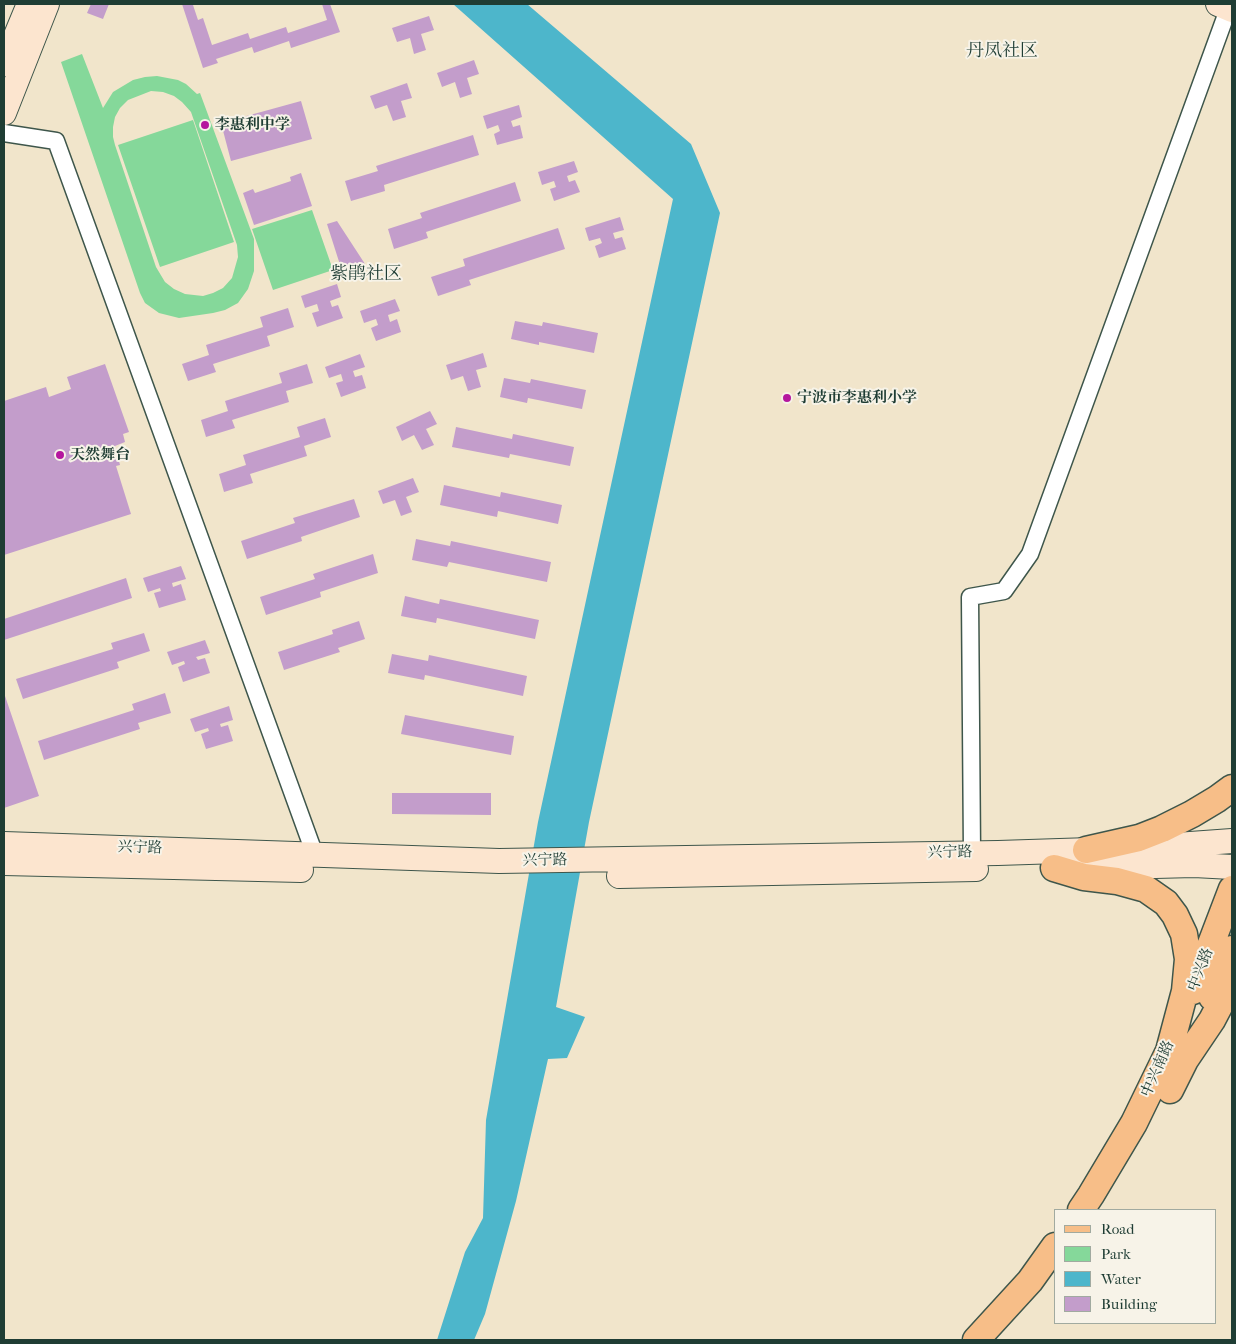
<!DOCTYPE html>
<html>
<head>
<meta charset="utf-8">
<style>
  body { margin:0 }
  #map { position:relative; width:1236px; height:1344px; overflow:hidden; background:#f1e5cb; font-family:"IM FELL French Canon",serif }
  canvas { display:block }
  .frame { position:absolute; inset:0; border:5px solid #1f3d34; pointer-events:none }
  .legend { position:absolute; left:1054px; top:1209px; width:162px; height:115px; box-sizing:border-box; background:#f7f3e8; border:1px solid #a1aaa0; margin:0; padding:6px 9px; list-style:none; font-size:15px; color:#1f3d34 }
  .legend li { display:flex; align-items:center; gap:10px; height:25px }
  .legend b { width:25px; border:1px solid #a1aaa0 }
</style>
</head>
<body>
<div id="map">
<canvas width="1236" height="1344"></canvas>
<div class="frame"></div>
<ul class="legend">
<li><b style="height:6px;background:#f7be88"></b>Road</li>
<li><b style="height:14px;background:#85d89a"></b>Park</li>
<li><b style="height:14px;background:#4db6cb"></b>Water</li>
<li><b style="height:14px;background:#c39dcb"></b>Building</li>
</ul>
</div>
<script>
const ctx = document.querySelector('canvas').getContext('2d');
ctx.lineJoin = 'round';
function fillPath(path, color) {
  ctx.fillStyle = color;
  ctx.fill(path, 'evenodd');
}
function poly(rows) {
  const path = new Path2D();
  for (const r of rows) {
    path.moveTo(r[0], r[1]);
    for (let i = 2; i < r.length; i += 2) path.lineTo(r[i], r[i + 1]);
  }
  return path;
}
function strokePath(path, color, width, dash) {
  ctx.strokeStyle = color;
  ctx.lineWidth = width;
  ctx.lineCap = dash ? 'butt' : 'round';
  ctx.setLineDash(dash || []);
  ctx.stroke(path);
}
function write(font, color, halo, rows, align = 'center') {
  ctx.font = font + ' "IM FELL French Canon","Noto Serif SC",serif';
  ctx.lineWidth = 4;
  ctx.setLineDash([]);
  ctx.textBaseline = 'middle';
  ctx.strokeStyle = halo;
  ctx.fillStyle = color;
  for (const [text, x, y, turn = 0] of rows) {
    ctx.save();
    ctx.translate(x, y);
    ctx.rotate((+turn || 0) * Math.PI / 180);
    ctx.textAlign = isNaN(turn) ? turn : align;
    if (halo) ctx.strokeText(text, 0, 0);
    ctx.fillText(text, 0, 0);
    ctx.restore();
  }
}
const green = poly([
  [82,54,103,108,113,92,133,80,145,77,157,76,178,80,186,84,197,94,200,93,254,239,254,271,248,289,238,303,225,310,213,313,179,318,159,313,145,303,140,293,61,62],
  [151,91,163,92,174,96,182,102,191,112,237,245,238,257,232,278,223,288,213,293,203,296,185,294,174,289,165,282,156,267,115,145,113,137,113,127,115,117,120,108,128,100],
  [193,120,234,242,160,267,118,145],
  [312,210,333,270,273,290,252,229]
]);
const water = poly([
  [453,4,527,4,691,144,720,213,589,822,556,1007,585,1017,567,1058,548,1059,516,1201,485,1314,474,1340,437,1340,465,1252,483,1218,486,1120,538,822,673,199]
]);
const building = poly([
  [91,4,109,4,103,19,87,13],
  [182,4,198,4,193,5,198,20,203,18,212,45,248,33,250,39,286,27,288,33,327,20,322,4,330,4,340,32,291,48,289,41,254,53,252,47,216,59,218,63,203,68],
  [429,16,434,30,421,34,426,50,414,54,410,38,397,42,392,28],
  [474,60,479,74,467,78,472,94,460,98,455,82,442,87,437,73],
  [407,83,412,98,401,101,406,117,393,121,387,105,375,109,370,96],
  [301,101,312,139,231,161,221,123],
  [519,105,522,117,511,121,513,127,520,125,523,138,497,145,494,134,500,131,498,125,487,129,483,116],
  [473,135,479,155,384,185,385,191,351,201,345,181,378,171,376,166],
  [574,161,578,172,567,176,569,182,575,180,580,192,554,201,550,189,556,187,554,181,542,185,538,172],
  [301,173,312,206,254,225,243,193,253,189,255,193,291,181,290,177],
  [515,182,521,201,426,232,428,238,394,249,388,229,422,218,420,213],
  [620,217,624,230,613,233,615,239,622,237,626,249,599,258,595,246,602,243,600,238,589,241,585,228],
  [337,221,365,264,342,271,327,224],
  [558,228,565,249,469,280,471,285,438,296,431,277,465,266,463,259],
  [337,284,341,297,330,301,332,307,338,305,343,318,317,327,312,313,319,311,317,304,305,308,301,296],
  [395,299,400,311,388,315,390,322,397,319,401,332,376,341,371,328,378,325,376,319,364,323,360,311],
  [288,308,294,327,267,336,270,346,213,364,216,372,188,381,182,364,209,355,206,345,263,327,260,317],
  [515,321,542,326,543,322,598,333,594,353,539,342,539,345,511,339],
  [483,353,487,367,476,370,481,387,468,391,463,376,451,380,446,365],
  [360,354,365,367,353,371,355,377,362,375,366,388,341,397,336,383,343,381,341,374,329,378,325,367],
  [105,364,129,432,123,434,125,442,115,446,120,465,116,466,131,514,4,555,4,401,46,387,49,397,71,389,67,377],
  [307,364,313,383,286,391,289,402,232,420,235,428,206,437,201,420,228,411,225,401,282,383,279,373],
  [504,378,530,383,531,379,586,390,582,409,528,398,527,403,500,397],
  [430,411,437,424,426,429,434,445,422,450,414,435,402,441,396,427],
  [325,418,331,437,304,446,307,456,250,474,253,483,224,492,219,474,246,465,243,455,300,437,297,427],
  [456,427,512,439,513,434,574,447,570,466,510,454,509,458,452,447],
  [413,478,419,492,406,497,412,512,401,516,395,500,383,504,378,491],
  [444,485,500,497,501,492,562,505,558,524,498,511,497,517,440,505],
  [354,499,360,517,301,537,302,541,247,559,241,541,295,523,293,518],
  [416,539,450,546,451,541,551,562,547,582,449,562,447,567,412,560],
  [373,554,378,573,320,592,321,597,266,615,260,597,315,579,313,574],
  [181,566,186,579,172,583,173,587,181,584,186,600,159,608,154,593,161,591,160,588,148,592,143,578],
  [126,578,132,598,4,640,4,619],
  [405,596,439,604,440,599,539,620,535,639,437,618,436,623,401,616],
  [359,621,365,639,338,648,340,652,284,670,278,652,333,634,332,630],
  [144,633,150,651,117,662,119,668,23,699,16,679,113,649,111,643],
  [205,640,210,653,196,657,198,660,205,658,210,673,183,682,178,667,185,664,184,661,172,665,167,652],
  [392,654,428,661,429,655,527,676,523,696,425,675,424,680,388,673],
  [4,693,39,796,4,808],
  [165,693,171,713,138,723,140,729,44,760,38,741,134,710,132,704],
  [229,706,233,720,220,724,221,727,228,725,233,741,206,749,201,734,209,731,208,728,195,732,190,719],
  [405,715,514,736,511,755,401,734],
  [392,793,491,793,491,815,392,814]
]);
const street = poly([
  [4,133,56,141,315,855],
  [972,853,970,597,1004,591,1030,554,1230,4]
]);
const secondary = poly([
  [1218,4,1232,10],
  [4,64,29,4],
  [4,113,47,4],
  [4,844,499,861,998,853,1121,849,1232,841],
  [4,863,301,870],
  [1077,868,1194,865,1232,867],
  [619,876,976,869]
]);
const primary = poly([
  [1086,850,1139,838,1162,829,1192,814,1217,799,1232,788],
  [1054,868,1084,877,1117,881,1146,889,1166,903,1175,915,1184,934,1188,959,1185,991,1169,1051,1134,1123,1091,1195,1081,1210],
  [1193,991,1232,889],
  [1212,997,1232,949],
  [1170,1090,1185,1060,1212,1020,1232,982],
  [976,1340,1030,1281,1055,1246]
]);
const markers = [
  [205,125,5,"#b5179e"],
  [787,398,5,"#b5179e"],
  [60,455,5,"#b5179e"]
];
const poiNames = [
  ["李惠利中学",215,125],
  ["宁波市李惠利小学",797,398],
  ["天然舞台",70,455]
];
const streetNames = [
  ["兴宁路",140,848,2],
  ["兴宁路",950,853,-1],
  ["兴宁路",545,861,-1],
  ["中兴路",1201,970,-69],
  ["中兴南路",1158,1069,-66]
];
const quarterNames = [
  ["丹凤社区",1002,52],
  ["紫鹃社区",366,275]
];
fillPath(green, '#85d89a');
fillPath(water, '#4db6cb');
fillPath(building, '#c39dcb');
strokePath(street, '#3e564b', 19);
strokePath(secondary, '#3e564b', 26);
strokePath(primary, '#3e564b', 29);
strokePath(street, '#fff', 16);
strokePath(secondary, '#fce5cf', 24);
strokePath(primary, '#f7be88', 26);
for (const [x, y, r, color] of markers) {
  const dot = new Path2D();
  dot.arc(x, y, r, 0, 2 * Math.PI);
  ctx.fillStyle = color;
  ctx.fill(dot);
  strokePath(dot, '#f7f3e8', 2);
}
write('bold 15px', '#1f3d34', '#f7f3e8', poiNames, 'left');
write('15px', '#1f3d34', '#f7f3e8', streetNames);
write('18px', '#1f3d34', '#f7f3e8', quarterNames);
</script>
</body>
</html>
